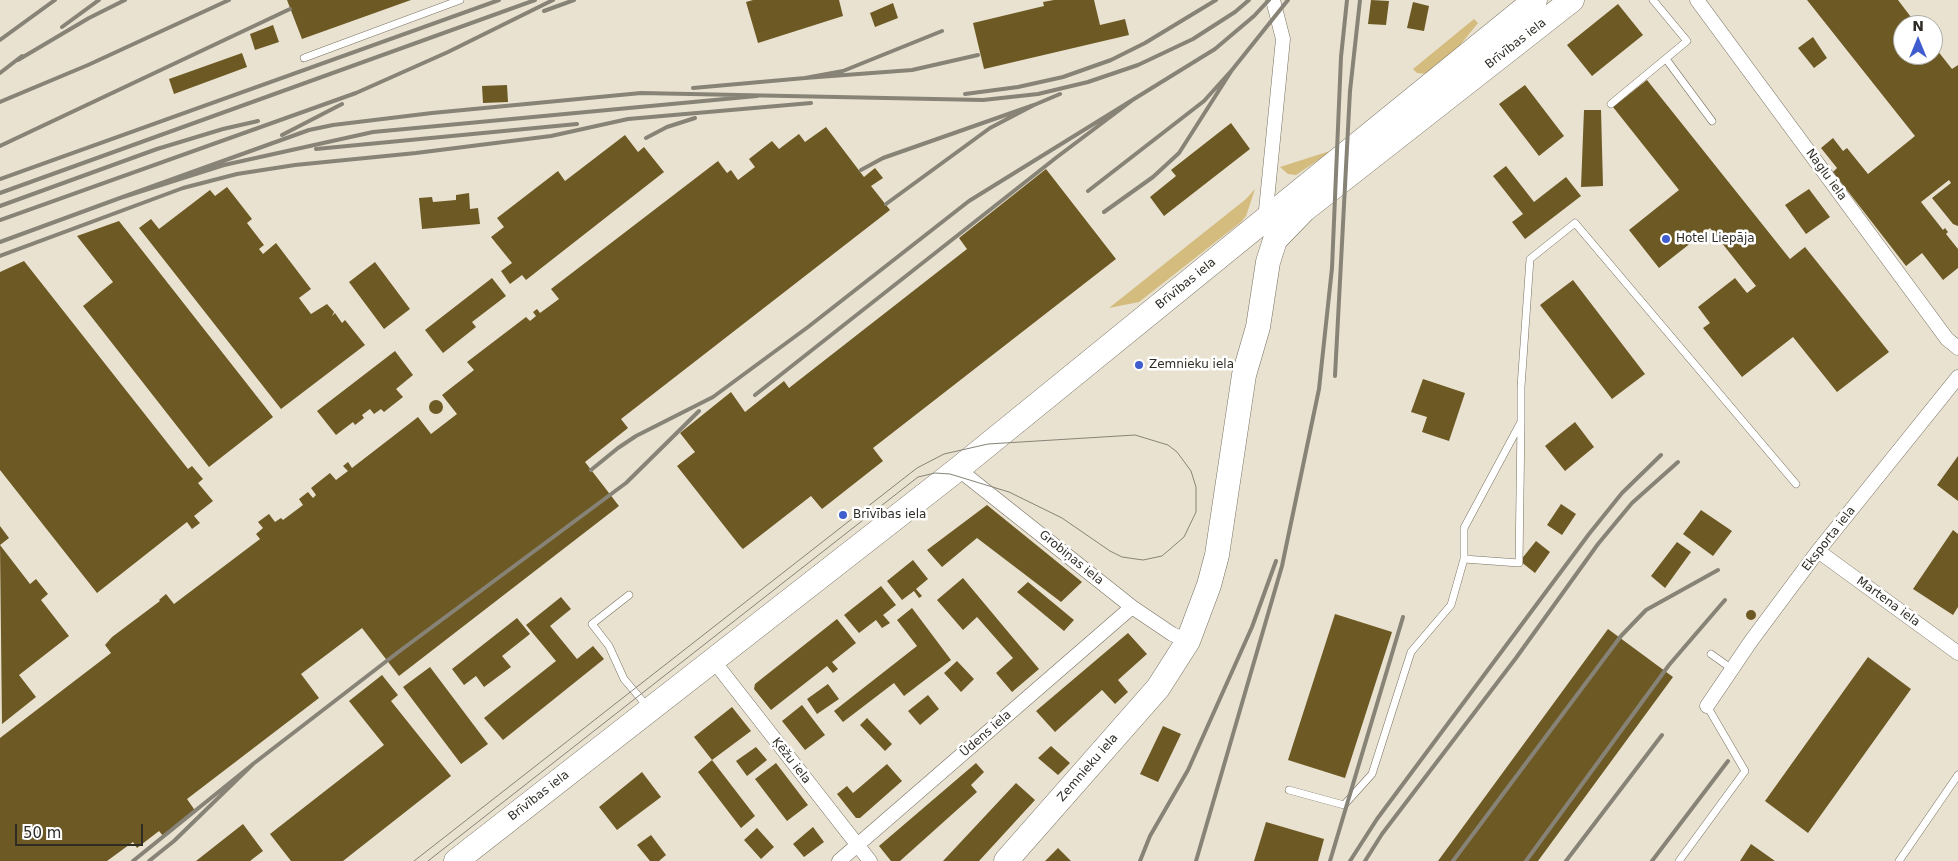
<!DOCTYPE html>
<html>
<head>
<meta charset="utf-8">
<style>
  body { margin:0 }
  #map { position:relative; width:1958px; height:861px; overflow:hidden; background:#e9e2d0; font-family:"DejaVu Sans",sans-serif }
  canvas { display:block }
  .north { position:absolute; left:1893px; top:15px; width:50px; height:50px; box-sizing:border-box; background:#fff; border:1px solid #ababa8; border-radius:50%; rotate:0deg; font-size:14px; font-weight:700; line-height:20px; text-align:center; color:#2e2c25 }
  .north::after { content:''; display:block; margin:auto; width:18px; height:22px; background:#405dcf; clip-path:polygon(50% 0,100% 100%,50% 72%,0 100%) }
  .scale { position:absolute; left:15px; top:824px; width:128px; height:22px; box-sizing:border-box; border:2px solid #2e2c25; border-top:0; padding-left:6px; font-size:15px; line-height:18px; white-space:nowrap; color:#2e2c25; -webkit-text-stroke:4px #fff; paint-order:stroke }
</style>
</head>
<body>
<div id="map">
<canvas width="1958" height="861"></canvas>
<div class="north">N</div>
<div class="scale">50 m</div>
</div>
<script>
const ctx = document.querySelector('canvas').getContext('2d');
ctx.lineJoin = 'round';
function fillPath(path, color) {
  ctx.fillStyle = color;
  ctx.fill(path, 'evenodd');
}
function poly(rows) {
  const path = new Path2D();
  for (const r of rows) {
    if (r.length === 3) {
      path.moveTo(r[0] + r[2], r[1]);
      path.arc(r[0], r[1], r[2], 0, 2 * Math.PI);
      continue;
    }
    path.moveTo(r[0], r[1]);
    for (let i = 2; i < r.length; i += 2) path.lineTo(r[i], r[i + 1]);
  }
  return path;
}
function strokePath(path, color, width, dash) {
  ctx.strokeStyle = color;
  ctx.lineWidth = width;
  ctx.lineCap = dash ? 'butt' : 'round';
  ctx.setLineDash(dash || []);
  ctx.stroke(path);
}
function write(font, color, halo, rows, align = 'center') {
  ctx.font = font + ' "DejaVu Sans",sans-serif';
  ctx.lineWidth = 5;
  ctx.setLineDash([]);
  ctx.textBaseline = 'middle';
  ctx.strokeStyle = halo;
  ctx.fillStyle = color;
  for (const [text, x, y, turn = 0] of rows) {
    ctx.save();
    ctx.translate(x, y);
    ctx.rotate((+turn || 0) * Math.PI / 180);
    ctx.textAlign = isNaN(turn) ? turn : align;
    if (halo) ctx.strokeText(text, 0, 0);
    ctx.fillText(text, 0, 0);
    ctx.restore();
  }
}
const green = poly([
  [1474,19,1478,23,1452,55,1428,74,1417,73,1413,69],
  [1333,150,1296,175,1288,174,1280,167],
  [1255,189,1246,216,1241,222,1139,302,1109,308,1246,199]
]);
const building = poly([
  [287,0,411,0,302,39],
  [753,0,839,0,843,16,758,43,746,2],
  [1054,0,1094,0,1100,25,1125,19,1129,35,984,69,973,23,1044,6,1043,2],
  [1371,0,1389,1,1386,25,1368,24],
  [1807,0,1898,0,1917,25,1903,25,1903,55,1933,55,1933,45,1952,69,1958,65,1958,226,1953,224,1932,198,1951,183,1949,180,1921,202,1943,230,1945,228,1948,232,1946,234,1958,249,1958,268,1943,280,1922,253,1906,266,1833,172,1837,168,1821,148,1833,138,1843,151,1847,148,1868,174,1915,136],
  [1413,2,1429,6,1424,31,1407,28],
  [893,3,898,18,875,27,870,13],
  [1618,4,1643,35,1592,76,1567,45],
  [273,25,279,42,255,50,250,34],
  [1813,37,1827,58,1814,68,1798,48],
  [242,53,247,67,174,94,169,79],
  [1647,80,1790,259,1805,247,1889,352,1837,392,1793,337,1742,377,1703,328,1710,323,1698,307,1735,278,1747,293,1756,286,1710,228,1659,268,1629,230,1679,190,1613,107],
  [507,85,508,102,483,103,482,86],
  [1525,85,1564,136,1539,156,1499,104],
  [1584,110,1601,110,1603,186,1581,187],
  [1231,123,1250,149,1164,216,1150,197,1176,176,1171,170],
  [826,127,864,177,875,168,883,178,871,186,890,210,621,419,628,428,585,462,619,506,399,676,362,628,301,674,319,698,187,799,196,812,164,837,159,831,137,848,133,842,107,861,0,861,0,738,111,653,105,645,112,637,160,601,159,600,166,594,174,604,260,539,256,534,263,528,258,522,269,514,275,522,281,518,283,520,303,505,299,499,308,492,313,498,316,495,311,488,330,473,336,480,348,471,343,466,348,462,352,468,418,417,431,434,457,414,442,395,474,370,467,362,526,317,530,321,536,316,533,312,537,309,540,313,559,299,551,289,718,161,727,173,731,170,738,180,755,167,749,159,772,141,779,149,799,134,805,142],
  [625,135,638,152,644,147,664,172,526,280,522,275,510,284,501,271,512,263,491,237,504,227,497,218,558,171,565,181],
  [1506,166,1534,202,1566,177,1581,196,1525,239,1512,222,1523,214,1493,176],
  [1046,169,1116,259,873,448,883,461,822,509,811,496,743,549,740,546,677,466,695,452,680,433,731,392,745,412,784,381,789,388,967,249,959,238],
  [227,187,252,219,247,223,264,245,259,249,263,254,276,243,311,289,299,298,311,314,327,304,334,312,332,316,335,313,342,323,345,320,365,345,281,409,139,228,151,219,159,229,210,190,215,196],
  [1809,189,1830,217,1806,234,1785,205],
  [469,193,470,209,478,208,480,224,422,229,419,198,432,197,433,202,456,200,456,195],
  [119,221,273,417,209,467,83,306,113,282,77,236],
  [24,261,188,469,192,466,203,479,198,483,213,501,194,516,200,523,192,529,187,522,97,593,0,470,0,272],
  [375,262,410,309,384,329,349,282],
  [492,278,506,296,472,322,476,327,443,353,425,330],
  [1573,280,1645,374,1612,399,1540,305],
  [395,351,413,375,396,389,403,397,384,412,381,409,374,414,370,409,362,415,364,418,355,425,353,422,336,435,317,411],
  [1423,379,1465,393,1449,441,1422,432,1427,417,1411,412],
  [436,407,7],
  [1575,422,1594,447,1565,471,1545,446],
  [1958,456,1958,501,1937,485],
  [1561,504,1576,514,1562,535,1547,525],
  [987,505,1082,582,1061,602,977,538,942,567,927,550],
  [1701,510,1732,531,1713,556,1683,534],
  [0,526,9,538,0,545],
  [1953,530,1958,534,1958,607,1953,615,1913,589],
  [1536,541,1550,552,1535,573,1520,561],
  [1677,542,1691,552,1665,588,1651,576],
  [0,545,30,584,36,579,48,594,41,600,69,636,19,675,36,697,2,724],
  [913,560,928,579,916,589,922,596,919,598,914,591,902,600,887,581],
  [963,578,1039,669,1012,692,996,673,1013,658,977,617,963,630,937,600],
  [1028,582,1074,620,1064,631,1017,592],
  [881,586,896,605,883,615,890,623,882,628,876,620,859,633,844,615],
  [561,597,571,609,550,626,577,659,593,646,604,659,503,740,484,718,556,661,526,625],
  [912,608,951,660,904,696,894,683,843,722,834,711,917,646,897,620],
  [1751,615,5],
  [1335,614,1392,632,1345,778,1288,760],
  [517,618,530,634,502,656,511,667,484,687,476,676,464,685,452,669],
  [837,619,856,643,832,662,838,669,833,673,827,666,771,710,754,689,755,684],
  [1608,629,1673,677,1538,861,1438,861],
  [1128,633,1147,654,1118,680,1128,692,1115,704,1102,690,1055,732,1036,711],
  [1868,657,1911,689,1808,833,1765,801],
  [957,661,974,679,961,692,944,673],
  [430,667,488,744,461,764,403,687],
  [382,675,398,695,391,701,451,776,343,861,291,861,270,834,384,745,349,701],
  [828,684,839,699,817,714,807,699],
  [928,695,939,709,920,725,908,711],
  [802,705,825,735,805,750,782,721],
  [732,707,751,731,712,760,694,737],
  [867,718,892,744,885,751,860,725],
  [1163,726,1181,734,1158,782,1140,774],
  [1051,746,1070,763,1058,775,1038,758],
  [756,747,767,760,747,776,736,761],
  [712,760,755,816,741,828,698,772],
  [776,763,808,805,787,821,755,779],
  [976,763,984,772,971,785,977,792,900,861,891,861,879,846],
  [887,764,902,781,860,818,856,818,837,794,847,786,853,793],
  [642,772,661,797,617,830,599,807],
  [1016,783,1035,800,979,861,943,861],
  [1266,822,1324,839,1318,861,1254,861],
  [243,824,263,851,250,861,196,861],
  [813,827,824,842,804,857,793,844],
  [757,828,774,847,761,859,744,840],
  [651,835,666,855,659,861,650,861,637,845],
  [1751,844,1775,861,1740,861],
  [1058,848,1071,861,1045,861]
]);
const service = poly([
  [304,58,460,0],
  [1666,59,1712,121],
  [1611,104,1687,41,1653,0],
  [1521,422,1464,528,1464,559,1519,563,1521,422,1521,387,1530,259,1575,223,1796,484],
  [629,595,592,624,609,646,624,679,647,706],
  [1711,654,1732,669],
  [1289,790,1344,805,1372,774,1411,652,1451,605,1464,559],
  [1679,861,1745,771,1707,706],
  [1899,861,1958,775]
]);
const minor = poly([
  [1697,0,1947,339,1958,348],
  [1265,220,1283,39,1273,0],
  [958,469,1132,607,1172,634,1188,641],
  [1818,551,1958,653],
  [713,660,870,861],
  [1707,706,1751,641,1818,551,1958,377],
  [839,861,1132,607]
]);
const trunk = poly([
  [456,861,958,469,1535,0],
  [1006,861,1158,688,1188,641,1209,585,1217,555,1244,375,1258,327,1268,262,1275,240,1304,210,1572,0]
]);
const tram = poly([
  [414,861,917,468,944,454,988,444,1135,435,1168,445,1177,452,1191,471,1196,487,1196,512,1184,537,1162,556,1143,560,1122,557,1110,551,1062,518,1009,492,950,474,935,473,918,477,428,861]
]);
const rail = poly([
  [544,11,574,0],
  [62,27,99,0],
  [942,31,843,71,805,78,912,70,978,55],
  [0,40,55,0],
  [18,60,89,18,125,0],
  [1232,70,1288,0],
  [0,73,22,56],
  [693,88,805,78],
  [965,94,1018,87,1063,77,1111,60,1145,43,1216,0],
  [757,96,373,132,224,165,120,198,309,130,333,125,432,113,641,93,983,100,1038,94,1088,82,1138,65,1193,39,1235,12,1249,0],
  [1134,99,1215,49,1254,16,1269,0],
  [0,102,88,65,229,0],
  [1034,105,1060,94],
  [282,135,342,104],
  [646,138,667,127,695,118],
  [0,146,290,9],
  [316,149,577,124],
  [861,170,883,158,1034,105,990,128,886,204],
  [0,179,499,0],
  [1088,191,1204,101,1232,70,1179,153,1153,177,1104,212],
  [0,193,535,0],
  [0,206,157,149,223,129,258,121],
  [0,220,356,93,448,52,553,0],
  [0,242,120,198],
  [0,256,183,188,237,174,295,165,416,153,551,136,628,119,811,103],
  [1335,376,1350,91,1360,0],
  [591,470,618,448,636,436,713,397,808,327,969,201,1134,99,1057,157,755,395],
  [253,764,397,653,626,483,699,411],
  [133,861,253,764,174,841,149,861],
  [1140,861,1150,836,1188,770,1252,627,1276,561],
  [1196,861,1282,566,1319,389,1332,268,1341,57,1347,0],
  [1330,861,1403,617],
  [1350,861,1377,819,1589,534,1622,493,1661,455],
  [1365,861,1382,834,1516,658,1598,544,1632,503,1678,462],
  [1453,861,1621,636,1646,610,1718,570],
  [1526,861,1669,665,1725,600],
  [1566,861,1662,735],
  [1652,861,1728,761]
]);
const markers = [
  [1666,239,5,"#405dcf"],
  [1139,365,5,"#405dcf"],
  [843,515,5,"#405dcf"]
];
const streetNames = [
  ["Brīvības iela",1516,44,-38],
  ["Naglu iela",1826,175,54],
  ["Brīvības iela",1186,284,-39],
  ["Eksporta iela",1829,539,-52],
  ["Grobiņas iela",1071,558,39],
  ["Martena iela",1888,602,36],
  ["Ūdens iela",986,734,-41],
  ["Ķēžu iela",791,761,52],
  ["Zemnieku iela",1088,768,-49],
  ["Brīvības iela",539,796,-38]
];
const poiNames = [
  ["Hotel Liepāja",1676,239],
  ["Zemnieku iela",1149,365],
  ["Brīvības iela",853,515]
];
fillPath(green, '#d4bc7e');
fillPath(building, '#6d5923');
strokePath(service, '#767060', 8);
strokePath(minor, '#767060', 15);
strokePath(trunk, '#767060', 25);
strokePath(service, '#fff', 7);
strokePath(minor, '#fff', 14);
strokePath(trunk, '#fff', 24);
strokePath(tram, '#878377', 1);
strokePath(rail, '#878377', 4);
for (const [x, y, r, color] of markers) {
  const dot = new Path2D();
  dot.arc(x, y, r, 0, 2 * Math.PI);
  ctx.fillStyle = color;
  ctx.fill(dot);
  strokePath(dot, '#fff', 2);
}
write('12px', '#2e2c25', '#fff', streetNames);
write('12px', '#2e2c25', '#fff', poiNames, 'left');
</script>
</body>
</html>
